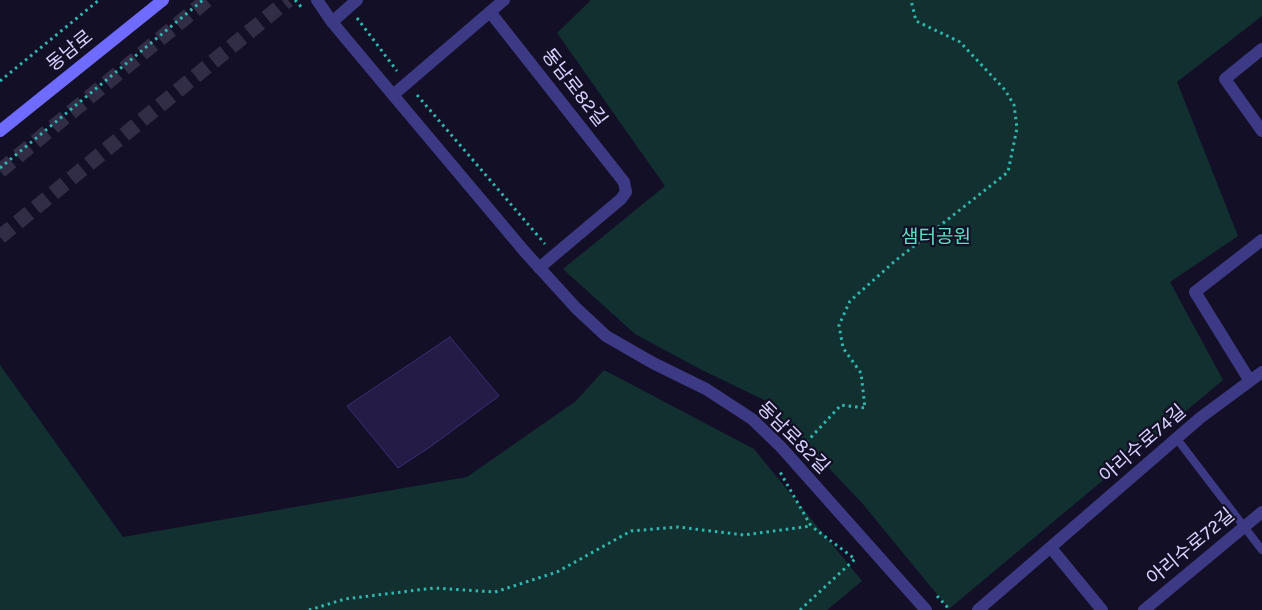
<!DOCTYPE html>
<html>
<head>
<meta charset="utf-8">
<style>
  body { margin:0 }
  canvas { display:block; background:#130f26 }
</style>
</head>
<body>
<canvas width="1262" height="610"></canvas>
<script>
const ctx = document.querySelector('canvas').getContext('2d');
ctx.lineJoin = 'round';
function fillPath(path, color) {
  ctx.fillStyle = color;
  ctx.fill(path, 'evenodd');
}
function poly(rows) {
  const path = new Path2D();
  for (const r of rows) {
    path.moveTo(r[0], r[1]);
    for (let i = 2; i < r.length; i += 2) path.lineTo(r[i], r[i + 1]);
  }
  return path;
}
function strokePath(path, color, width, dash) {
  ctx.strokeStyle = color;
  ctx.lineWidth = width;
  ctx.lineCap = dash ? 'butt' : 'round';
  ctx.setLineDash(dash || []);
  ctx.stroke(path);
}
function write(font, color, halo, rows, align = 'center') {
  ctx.font = font + ' Karla,"Noto Sans KR",sans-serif';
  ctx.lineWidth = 4.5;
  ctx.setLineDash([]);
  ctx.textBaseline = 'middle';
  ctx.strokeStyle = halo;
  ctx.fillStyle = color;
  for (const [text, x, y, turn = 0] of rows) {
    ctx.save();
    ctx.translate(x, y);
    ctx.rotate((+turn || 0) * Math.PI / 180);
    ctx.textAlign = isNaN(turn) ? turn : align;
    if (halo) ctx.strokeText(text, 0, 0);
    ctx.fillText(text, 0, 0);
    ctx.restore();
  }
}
const green = poly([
  [591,0,1262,0,1262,16,1177,82,1238,236,1170,282,1223,380,949,609,862,503,764,400,700,369,635,334,563,269,665,186,557,33],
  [0,365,123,537,467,477,576,401,604,370,754,449,862,581,827,610,0,610]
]);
const building = poly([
  [450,337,499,396,430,447,398,468,347,406,450,337]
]);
const highwayTunnel = poly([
  [0,171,207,0],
  [0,237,288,0]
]);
const path = poly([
  [295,0,303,9],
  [357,18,397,71],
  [0,81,99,0],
  [417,95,545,244],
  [0,168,203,0],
  [802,447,841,405,865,408,861,373,843,348,839,325,850,301,895,261,1008,172,1017,128,1014,105,1005,90,960,42,916,21,911,0],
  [937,596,950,610],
  [309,610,345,599,434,588,495,592,557,572,631,531,678,527,744,535,811,526,780,472],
  [800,610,855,559,811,526]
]);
const lane = poly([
  [1177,439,1262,550]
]);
const street = poly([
  [317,0,332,22,393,95,525,252,576,308,606,336,653,363,706,389,752,419,781,447,926,610],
  [490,12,624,182,626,192,621,199,539,268],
  [332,22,357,0],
  [1262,49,1225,79,1262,131],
  [393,95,504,0],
  [1250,381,1195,292,1262,240],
  [1051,548,1102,610],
  [978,610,1200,418,1262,372],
  [1144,610,1262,512]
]);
const secondary = poly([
  [0,131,163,0]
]);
const streetNames = [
  ["동남로",70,51,-39],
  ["동남로82길",574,88,52],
  ["동남로82길",793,438,45],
  ["아리수로74길",1143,444,-41],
  ["아리수로72길",1191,547,-40]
];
const parkNames = [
  ["샘터공원",936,238]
];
fillPath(green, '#12302f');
fillPath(building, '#241b47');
strokePath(building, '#3b2d73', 1);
strokePath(highwayTunnel, '#312d47', 15, [15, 8]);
strokePath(path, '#2fb8b0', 3, [2.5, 4]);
strokePath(lane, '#3d3a85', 8);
strokePath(street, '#3d3a85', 12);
strokePath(secondary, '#6f6bff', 12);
write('19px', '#d9d4ff', '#130f26', streetNames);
write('19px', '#5fe0c0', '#130f26', parkNames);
</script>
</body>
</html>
